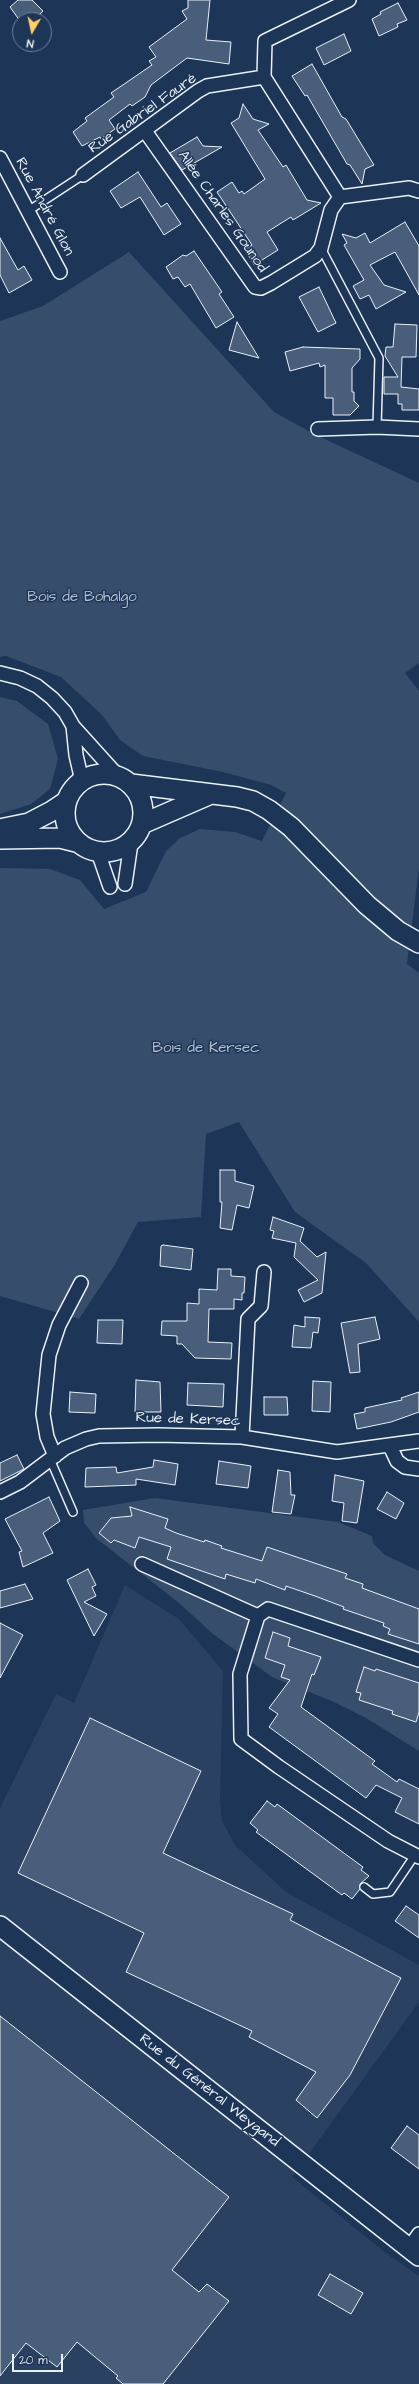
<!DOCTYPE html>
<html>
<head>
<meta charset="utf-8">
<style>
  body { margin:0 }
  #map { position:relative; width:419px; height:2384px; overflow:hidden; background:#1d3557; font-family:"Architects Daughter",sans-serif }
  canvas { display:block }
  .north { position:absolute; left:12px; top:12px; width:40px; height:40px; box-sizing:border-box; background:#1d3557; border:1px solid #6e8097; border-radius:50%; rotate:189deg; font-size:11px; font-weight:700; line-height:16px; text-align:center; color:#e8f1f8 }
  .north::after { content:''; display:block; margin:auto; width:14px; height:18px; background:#ffd166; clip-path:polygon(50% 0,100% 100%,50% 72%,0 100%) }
  .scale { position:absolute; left:12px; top:2354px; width:51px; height:18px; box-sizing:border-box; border:2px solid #e8f1f8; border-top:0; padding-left:5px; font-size:12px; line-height:14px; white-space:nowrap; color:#e8f1f8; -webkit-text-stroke:3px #1d3557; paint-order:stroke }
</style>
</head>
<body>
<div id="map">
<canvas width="419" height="2384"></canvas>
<div class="north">N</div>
<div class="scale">20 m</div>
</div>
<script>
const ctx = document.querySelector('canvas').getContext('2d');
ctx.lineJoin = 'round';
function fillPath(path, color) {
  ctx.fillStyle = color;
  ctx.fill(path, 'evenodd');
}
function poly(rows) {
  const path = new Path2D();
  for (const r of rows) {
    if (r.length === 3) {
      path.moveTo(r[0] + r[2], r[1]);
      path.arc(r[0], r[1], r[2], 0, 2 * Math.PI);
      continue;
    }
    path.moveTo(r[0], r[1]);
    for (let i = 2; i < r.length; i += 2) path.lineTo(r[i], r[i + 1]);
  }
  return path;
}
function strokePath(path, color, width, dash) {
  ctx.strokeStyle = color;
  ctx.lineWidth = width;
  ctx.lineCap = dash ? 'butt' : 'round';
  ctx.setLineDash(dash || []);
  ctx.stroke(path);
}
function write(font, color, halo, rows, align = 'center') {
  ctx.font = font + ' "Architects Daughter",sans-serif';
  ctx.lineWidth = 3;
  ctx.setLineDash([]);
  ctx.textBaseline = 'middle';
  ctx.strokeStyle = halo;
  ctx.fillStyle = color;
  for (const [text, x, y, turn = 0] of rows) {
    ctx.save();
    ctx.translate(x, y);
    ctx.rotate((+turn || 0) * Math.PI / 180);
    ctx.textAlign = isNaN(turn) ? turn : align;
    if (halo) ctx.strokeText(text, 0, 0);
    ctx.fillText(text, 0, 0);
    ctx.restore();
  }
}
const built = poly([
  [125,1585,179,1619,223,1671,220,1801,222,1821,235,1845,286,1892,419,1965,419,2002,292,2177,387,2254,419,2276,419,2384,0,2384,0,1808,56,1694,74,1703]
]);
const green = poly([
  [129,252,274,412,316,435,419,483,419,663,405,673,419,691,419,868,407,964,419,973,419,1322,366,1263,295,1212,239,1122,206,1134,201,1217,138,1222,114,1266,79,1319,0,1296,0,868,50,869,80,880,104,909,146,892,166,851,180,838,200,829,235,832,262,841,286,793,271,785,223,772,143,756,120,740,102,715,61,677,6,656,0,657,0,321,43,306],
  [0,697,17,701,48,724,58,759,50,789,31,804,0,814],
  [155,1498,338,1522,372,1536,373,1543,385,1555,419,1571,419,1751,366,1718,334,1702,272,1677,213,1634,179,1603,97,1539,84,1523,83,1510]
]);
const building = poly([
  [18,0,32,0,43,11,38,16,42,20,20,21,10,7,18,0],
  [188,0,210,0,206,40,231,42,229,64,187,58,151,85,145,97,132,106,130,104,109,120,115,129,101,139,100,137,82,146,73,132,87,121,85,118,114,97,111,93,152,65,149,61,156,57,149,47,187,19,182,11,188,8,188,0],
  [398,3,407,20,397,24,398,27,379,36,372,19,381,14,380,12,398,3],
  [344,34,351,51,324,65,316,48,344,34],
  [312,64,342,117,346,119,374,165,365,169,362,184,350,165,347,164,307,95,305,96,292,76,312,64],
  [243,104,253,119,269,124,258,130,283,167,286,165,307,200,321,203,293,220,291,217,267,232,278,250,254,265,245,249,252,245,217,192,232,182,239,193,242,191,244,194,265,179,231,123,239,118,243,104],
  [197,137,203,146,222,147,182,170,170,153,197,137],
  [138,172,161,207,167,203,181,224,164,235,140,197,121,208,110,191,138,172],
  [405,222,419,246,419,295,395,252,370,265,384,285,406,292,376,309,369,295,360,299,353,286,364,280,344,245,347,243,342,234,356,238,365,233,370,243,405,222],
  [0,238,18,270,24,266,32,280,9,293,0,275,0,238],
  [194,251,222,292,219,294,234,317,216,328,190,284,185,287,178,277,173,279,166,267,183,255,186,256,194,251],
  [319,287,336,323,318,332,299,297,319,287],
  [237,322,259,358,229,350,237,322],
  [395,324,417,325,416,357,402,357,401,387,419,389,419,410,402,410,402,404,398,404,398,394,384,394,384,377,398,377,385,356,386,347,393,347,395,324],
  [303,347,360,349,360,359,352,368,352,392,354,392,354,401,359,406,350,415,333,415,333,398,325,398,325,365,320,367,319,363,290,371,285,352,303,347],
  [220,1170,235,1170,235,1181,254,1186,249,1208,237,1205,232,1230,220,1228,222,1202,220,1202,220,1170],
  [273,1217,304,1228,300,1241,317,1257,326,1252,322,1293,304,1302,298,1290,318,1280,294,1257,296,1243,272,1238,274,1231,270,1230,273,1217],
  [163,1245,193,1249,191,1270,160,1266,161,1246,163,1245],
  [218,1269,231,1269,231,1276,245,1277,244,1293,242,1293,242,1300,234,1299,234,1309,209,1309,208,1342,232,1343,231,1359,195,1358,182,1344,177,1344,177,1336,161,1335,162,1321,187,1321,187,1303,199,1304,199,1289,217,1290,218,1269],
  [305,1317,320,1318,318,1333,313,1332,311,1348,292,1347,294,1325,305,1327,305,1317],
  [375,1317,380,1339,358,1344,360,1372,350,1373,341,1323,375,1317],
  [98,1320,123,1320,122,1344,97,1343,98,1320],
  [136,1380,160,1382,161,1412,135,1412,136,1380],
  [313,1381,331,1382,330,1412,312,1411,313,1381],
  [188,1383,224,1384,223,1407,187,1405,188,1383],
  [70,1392,96,1394,95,1413,69,1412,70,1392],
  [419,1392,419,1412,391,1422,357,1429,354,1414,365,1412,365,1408,402,1400,401,1398,419,1392],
  [264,1397,287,1397,288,1415,264,1415,264,1397],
  [17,1455,24,1469,0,1481,0,1463,17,1455],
  [154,1460,178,1464,175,1485,136,1479,136,1485,85,1487,86,1468,116,1467,117,1473,153,1467,154,1460],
  [219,1461,251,1466,248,1488,216,1484,219,1461],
  [278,1470,290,1472,291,1495,295,1495,291,1514,272,1512,278,1470],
  [335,1475,364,1481,357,1523,342,1521,344,1503,332,1501,335,1475],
  [387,1492,404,1503,396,1519,377,1509,387,1492],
  [49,1497,60,1521,43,1533,53,1553,23,1567,19,1552,22,1551,5,1519,49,1497],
  [130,1507,168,1519,165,1528,176,1533,204,1542,205,1540,222,1546,221,1548,262,1561,267,1547,347,1574,345,1578,363,1584,362,1588,419,1609,419,1644,388,1634,390,1629,383,1626,384,1623,343,1609,344,1607,315,1596,286,1586,285,1590,256,1579,255,1583,226,1574,225,1579,167,1559,171,1547,139,1537,135,1548,114,1540,111,1543,99,1533,111,1518,132,1516,130,1507],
  [88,1569,96,1585,92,1587,96,1596,84,1602,107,1614,94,1636,67,1580,88,1569],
  [25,1584,33,1599,0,1608,0,1591,25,1584],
  [0,1623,23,1635,0,1678,0,1623],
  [273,1632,290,1638,288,1646,321,1657,314,1675,312,1674,301,1707,375,1761,372,1764,397,1782,399,1779,419,1789,419,1824,395,1812,402,1798,376,1785,366,1798,269,1727,278,1714,269,1708,290,1680,281,1677,285,1665,265,1658,273,1632],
  [364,1667,375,1671,376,1669,419,1683,419,1712,416,1722,392,1714,393,1711,359,1700,361,1693,356,1692,364,1667],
  [90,1718,201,1771,163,1853,293,1914,290,1920,401,1978,350,2075,317,2118,296,2100,316,2072,249,2037,252,2031,126,1972,144,1933,18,1873,90,1718],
  [267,1801,275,1807,277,1804,363,1867,361,1870,369,1876,360,1884,360,1889,352,1899,344,1893,342,1895,256,1832,258,1830,250,1823,267,1801],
  [406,1906,419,1915,419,1938,395,1921,406,1906],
  [0,2016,229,2197,172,2270,199,2292,207,2284,229,2301,163,2384,123,2384,116,2378,118,2376,77,2342,57,2367,26,2343,0,2376,0,2016],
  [407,2126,419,2135,419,2169,391,2148,407,2126],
  [330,2274,363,2293,351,2314,318,2295,330,2274]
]);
const lane = poly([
  [28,211,83,175],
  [321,248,379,358,377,427],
  [50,1459,73,1512],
  [364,1887,373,1894,390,1892,415,1855]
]);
const street = poly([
  [264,77,265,41,349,0],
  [145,131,255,287,261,288,271,283,315,256,321,248,331,210,340,197],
  [0,158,60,272],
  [83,175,198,91,207,86,264,77,340,197,409,188,419,191],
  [318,429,377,427,419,429],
  [0,673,20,678,37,686,52,698,65,712,73,726,119,777],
  [73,726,76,755,82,781],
  [98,852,110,887],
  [125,884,131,843],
  [242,1437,248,1319,261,1306,264,1272],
  [390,1446,397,1461,405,1467,419,1469],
  [55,1456,47,1437,43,1414,49,1355,59,1325,81,1283],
  [0,1492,20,1482,65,1448,86,1439,99,1436,158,1435,242,1437,337,1452,419,1441],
  [142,1564,258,1616,268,1609,419,1660],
  [258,1616,240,1674,241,1739,279,1767,388,1841,419,1857],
  [409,2248,419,2234]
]);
const secondary = poly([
  [104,813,39],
  [131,784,237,797,253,801,269,810,291,827,367,905,398,931,419,943],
  [142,824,211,794],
  [0,829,29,823,52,811,67,801],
  [0,839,60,838,76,842],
  [0,1926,419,2256]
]);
const streetNames = [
  ["Rue Gabriel Fauré",143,114,-35],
  ["Rue André Glon",44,207,62],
  ["Allée Charles Gounod",222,212,55],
  ["Rue de Kersec",188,1420,2],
  ["Rue du Général Weygand",209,2091,38]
];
const parkNames = [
  ["Bois de Bohalgo",82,598],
  ["Bois de Kersec",206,1049]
];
fillPath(built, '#2a4162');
fillPath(green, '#374d6c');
fillPath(building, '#495e7a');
strokePath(building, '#e8f1f8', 1);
strokePath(lane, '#e8f1f8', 10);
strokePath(street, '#e8f1f8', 16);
strokePath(secondary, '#e8f1f8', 22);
strokePath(lane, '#1d3557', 7);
strokePath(street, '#1d3557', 13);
strokePath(secondary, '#1d3557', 19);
write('15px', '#e8f1f8', '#1d3557', streetNames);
write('15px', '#b3c0ce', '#1d3557', parkNames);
</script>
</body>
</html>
